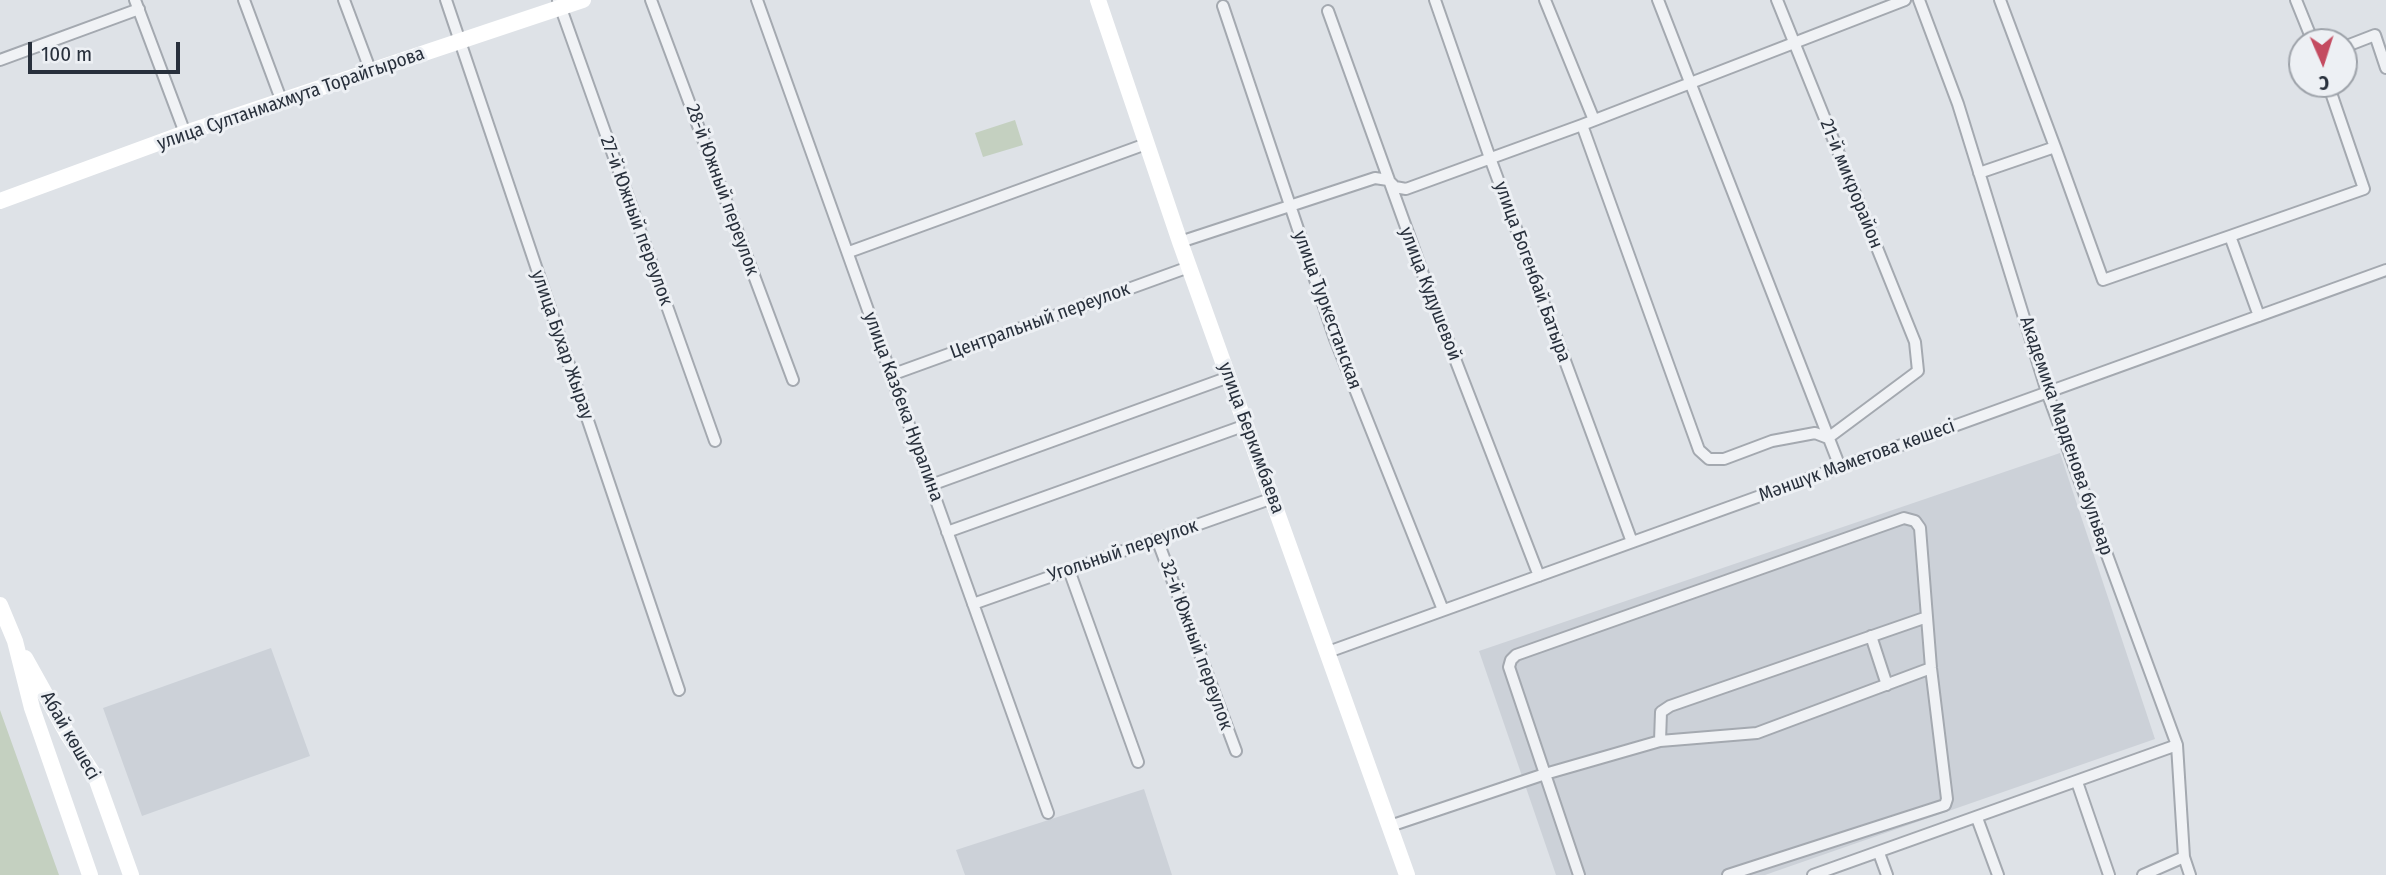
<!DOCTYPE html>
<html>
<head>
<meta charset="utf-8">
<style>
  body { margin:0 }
  #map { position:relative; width:2386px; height:875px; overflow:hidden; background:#dee2e7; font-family:"Fira Sans Condensed",sans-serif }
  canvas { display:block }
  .north { position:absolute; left:2288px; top:28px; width:70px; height:70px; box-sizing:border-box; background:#edf0f4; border:2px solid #9ea3aa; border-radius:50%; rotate:177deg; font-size:19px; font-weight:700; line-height:28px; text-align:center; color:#28303c }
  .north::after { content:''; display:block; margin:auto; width:24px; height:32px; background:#c44b60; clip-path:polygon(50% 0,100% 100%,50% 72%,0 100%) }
  .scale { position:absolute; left:28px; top:42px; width:152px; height:32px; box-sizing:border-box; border:4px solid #28303c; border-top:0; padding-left:9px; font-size:21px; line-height:24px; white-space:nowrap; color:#28303c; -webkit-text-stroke:5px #edf0f4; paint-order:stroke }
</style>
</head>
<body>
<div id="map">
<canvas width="2386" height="875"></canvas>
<div class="north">С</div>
<div class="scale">100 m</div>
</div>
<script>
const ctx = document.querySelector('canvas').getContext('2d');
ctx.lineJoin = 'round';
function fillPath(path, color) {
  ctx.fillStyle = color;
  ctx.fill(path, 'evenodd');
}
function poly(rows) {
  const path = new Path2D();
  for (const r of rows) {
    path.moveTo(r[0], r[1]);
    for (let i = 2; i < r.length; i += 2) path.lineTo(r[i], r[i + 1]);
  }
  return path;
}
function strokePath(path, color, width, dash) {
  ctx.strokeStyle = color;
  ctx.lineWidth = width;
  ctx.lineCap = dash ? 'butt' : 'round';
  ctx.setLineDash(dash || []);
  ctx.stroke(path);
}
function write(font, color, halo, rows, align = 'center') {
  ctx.font = font + ' "Fira Sans Condensed",sans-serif';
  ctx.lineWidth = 6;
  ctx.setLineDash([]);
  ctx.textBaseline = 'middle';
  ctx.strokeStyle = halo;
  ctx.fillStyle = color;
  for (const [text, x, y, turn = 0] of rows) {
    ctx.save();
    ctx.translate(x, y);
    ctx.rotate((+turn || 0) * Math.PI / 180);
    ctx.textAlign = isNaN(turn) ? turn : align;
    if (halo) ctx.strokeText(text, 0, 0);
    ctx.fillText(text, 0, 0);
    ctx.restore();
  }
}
const built = poly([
  [2060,453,2155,739,1765,875,1556,875,1479,651],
  [271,648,310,756,142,816,103,708],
  [1144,789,1172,875,965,875,956,850]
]);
const green = poly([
  [1015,120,1023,145,983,157,975,133],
  [0,710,59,875,0,875]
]);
const street = poly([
  [135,0,185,133],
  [244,0,282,102],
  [344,0,371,72],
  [446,0,679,690],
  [558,0,715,441],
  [651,0,793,380],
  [757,0,1048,813],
  [1435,0,1490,158,1632,542],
  [1545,0,1594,120],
  [1658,0,1840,467],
  [1919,0,1958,104,2047,392,2177,745,2184,857,2190,875],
  [2000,0,2055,147],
  [2296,0,2313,42],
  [1223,6,1335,339,1443,610],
  [1328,11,1433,302,1539,576],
  [2344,47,2375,35,2386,68],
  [0,60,139,9],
  [1582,125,1699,450,1709,459,1724,459,1772,441,1815,433,1828,438,1918,371,1915,342,1777,0],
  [1979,173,2055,147,2103,280,2230,236],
  [1180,242,1375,178,1388,180,1395,187,1406,189,1582,125,1905,0],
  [849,252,1146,144],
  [2259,316,2230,236,2364,189,2328,84],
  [891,375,1189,267],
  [931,485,1229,377],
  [947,532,1246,425],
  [1157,539,1236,751],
  [1069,570,1138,762],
  [973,604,1273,498],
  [1871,636,1887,685],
  [1328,652,2386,270],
  [1660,741,1661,712,1670,706,1927,617],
  [2077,782,2109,875],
  [1977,818,1998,875],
  [1390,826,1545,774,1660,741,1757,733,1931,668],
  [1879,853,1887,875],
  [1579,875,1509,667,1511,660,1516,655,1904,518,1915,521,1920,528,1931,668,1947,799,1945,805,1728,875],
  [1813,875,2177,745],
  [2143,875,2184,857]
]);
const secondary = poly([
  [1098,0,1180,242,1407,875],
  [0,201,185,133,583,0],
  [0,605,15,641,32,708,90,875],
  [25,658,68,735,96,778,131,875]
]);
const streetNames = [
  ["улица Султанмахмута Торайгырова",291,99,-19],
  ["21-й микрорайон",1851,184,68],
  ["28-й Южный переулок",722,190,70],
  ["27-й Южный переулок",636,221,70],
  ["улица Богенбай Батыра",1532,272,70],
  ["улица Кудушевой",1430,294,69],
  ["улица Туркестанская",1327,310,70],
  ["Центральный переулок",1040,321,-20],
  ["улица Бухар Жырау",562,345,71],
  ["улица Казбека Нуралина",903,407,70],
  ["Академика Марденова бульвар",2066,436,71],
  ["улица Беркимбаева",1251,438,70],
  ["Мәншүк Мәметова көшесі",1857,461,-20],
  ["Угольный переулок",1123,551,-19],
  ["32-й Южный переулок",1196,645,70],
  ["Абай көшесі",70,736,60]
];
fillPath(built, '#ccd1d8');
fillPath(green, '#c4d0c0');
strokePath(street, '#a4a9b0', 14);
strokePath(street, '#f0f2f5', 10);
strokePath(secondary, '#fff', 16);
write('19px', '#28303c', '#edf0f4', streetNames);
</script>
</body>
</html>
